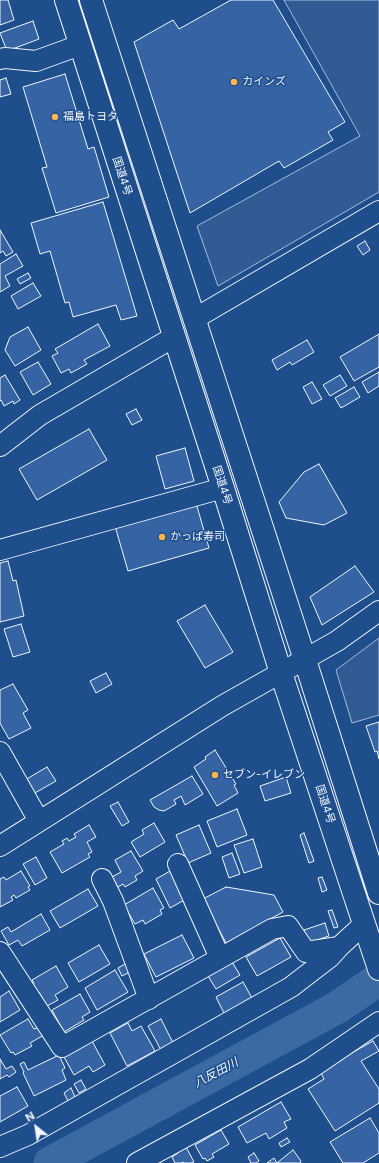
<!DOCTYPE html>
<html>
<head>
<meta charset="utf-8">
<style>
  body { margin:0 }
  #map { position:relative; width:379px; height:1163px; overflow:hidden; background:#1f4e8c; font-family:Inter,sans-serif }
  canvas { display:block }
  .north { position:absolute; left:16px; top:1107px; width:40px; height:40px; -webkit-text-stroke:3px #1f4e8c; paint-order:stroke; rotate:330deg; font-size:11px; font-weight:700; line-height:16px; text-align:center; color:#f2f6ff }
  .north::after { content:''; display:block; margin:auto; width:14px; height:18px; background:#f2f6ff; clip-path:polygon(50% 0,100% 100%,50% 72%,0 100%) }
</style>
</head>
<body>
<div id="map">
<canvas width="379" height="1163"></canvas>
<div class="north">N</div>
</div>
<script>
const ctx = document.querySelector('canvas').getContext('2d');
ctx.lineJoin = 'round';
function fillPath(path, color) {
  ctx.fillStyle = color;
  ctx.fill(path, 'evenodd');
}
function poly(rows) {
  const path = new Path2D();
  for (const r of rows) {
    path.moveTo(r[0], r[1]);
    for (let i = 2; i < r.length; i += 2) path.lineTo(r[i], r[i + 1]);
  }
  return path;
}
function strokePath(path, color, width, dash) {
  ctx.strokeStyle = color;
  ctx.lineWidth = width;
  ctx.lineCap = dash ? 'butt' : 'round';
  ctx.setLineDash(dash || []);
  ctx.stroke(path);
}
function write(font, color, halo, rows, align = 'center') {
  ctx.font = font + ' Inter,"Noto Sans JP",sans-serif';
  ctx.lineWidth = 3;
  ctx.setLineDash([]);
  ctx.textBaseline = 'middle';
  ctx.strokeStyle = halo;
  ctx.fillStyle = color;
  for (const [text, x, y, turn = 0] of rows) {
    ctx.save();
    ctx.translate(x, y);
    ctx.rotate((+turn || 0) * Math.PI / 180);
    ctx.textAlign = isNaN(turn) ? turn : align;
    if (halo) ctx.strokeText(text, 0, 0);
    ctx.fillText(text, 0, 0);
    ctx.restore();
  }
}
const parking = poly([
  [284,0,379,0,379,192,218,286,197,226,360,136,284,0],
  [379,638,379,715,352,723,336,670,379,638]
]);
const river = poly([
  [50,1163,338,1007,379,979]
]);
const building = poly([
  [0,0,8,0,14,20,0,25,0,0],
  [231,0,273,0,345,122,328,132,333,140,284,168,279,161,190,213,134,42,173,20,179,29,231,0],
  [33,21,39,39,7,51,0,33,33,21],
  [65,74,88,149,94,147,109,197,56,213,42,168,47,167,23,87,65,74],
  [6,78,11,94,0,97,0,80,6,78],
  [103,202,137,316,121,320,116,305,73,317,69,302,65,303,50,251,40,254,31,223,103,202],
  [0,230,13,252,6,256,3,251,0,253,0,230],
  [365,241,370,250,363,255,357,246,365,241],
  [16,254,23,266,5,276,10,286,0,292,0,264,16,254],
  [28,273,31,278,20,284,17,279,28,273],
  [33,283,41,296,18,309,11,296,33,283],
  [98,324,110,346,84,360,87,364,71,373,69,369,61,373,52,356,58,353,55,349,98,324],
  [28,327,41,350,15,366,5,350,10,337,28,327],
  [379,334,379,367,354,381,340,357,379,334],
  [307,340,314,352,292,365,290,362,277,370,272,360,307,340],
  [38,362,51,384,33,395,20,372,38,362],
  [379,372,379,386,368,393,362,382,379,372],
  [5,375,20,400,14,404,13,401,4,406,1,400,0,401,0,378,5,375],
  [340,375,347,386,330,396,323,385,340,375],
  [312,382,322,399,312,404,303,387,312,382],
  [354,387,360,397,341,408,335,398,354,387],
  [136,409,142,420,132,425,126,414,136,409],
  [89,429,107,460,37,500,19,469,89,429],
  [185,448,194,481,165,489,156,456,185,448],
  [319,464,347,513,324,525,286,518,279,502,304,472,319,464],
  [196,503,209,548,128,571,115,526,196,503],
  [8,561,13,581,16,580,24,616,0,622,0,563,8,561],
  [355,566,374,592,322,625,310,597,355,566],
  [205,605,233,652,205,668,177,621,205,605],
  [21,624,30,652,13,657,4,629,21,624],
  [106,673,112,684,96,693,90,681,106,673],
  [13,684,28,710,23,713,31,728,9,739,0,723,0,690,13,684],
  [379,722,379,759,377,751,375,752,366,726,379,722],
  [215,750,236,784,234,785,238,793,217,806,194,767,206,759,205,757,215,750],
  [47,767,56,781,33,794,25,780,47,767],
  [192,776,203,794,185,805,181,796,174,800,176,804,164,811,159,810,154,807,150,800,192,776],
  [286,777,291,793,265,801,260,786,286,777],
  [118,802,129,822,122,826,110,806,118,802],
  [237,809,247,835,217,847,207,821,237,809],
  [154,823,165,842,140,857,131,842,144,834,142,830,154,823],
  [89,825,96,837,87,842,92,852,88,854,90,857,62,873,50,852,64,844,62,841,67,838,69,841,76,837,74,834,89,825],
  [199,825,211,853,188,863,176,835,199,825],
  [304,833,314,861,309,863,300,835,304,833],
  [253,839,262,867,244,873,234,845,253,839],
  [131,851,143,871,135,876,137,880,125,887,123,884,118,887,112,877,121,872,115,860,131,851],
  [232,853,240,874,229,878,222,857,232,853],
  [36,857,47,878,35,885,23,864,36,857],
  [172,870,186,899,170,908,156,879,172,870],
  [21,871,30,886,28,887,30,890,16,898,14,895,11,897,13,900,0,907,0,879,4,877,6,880,21,871],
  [322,877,327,890,322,892,318,878,322,877],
  [226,887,274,895,283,912,226,943,203,899,226,887],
  [153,888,164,908,160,910,162,914,145,924,143,920,135,924,124,905,153,888],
  [88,889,98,906,60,928,50,911,88,889],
  [332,910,338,927,334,928,328,911,332,910],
  [41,914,50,930,22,946,18,940,9,945,1,931,8,927,11,932,41,914],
  [325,923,329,936,308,943,304,930,325,923],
  [182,935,194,958,156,977,144,954,182,935],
  [280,938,291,957,257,976,246,957,280,938],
  [99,945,110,964,79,982,68,963,99,945],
  [232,962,240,975,216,989,208,976,232,962],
  [127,963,132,971,122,976,118,968,127,963],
  [56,966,68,987,55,995,58,1000,47,1006,39,992,36,994,31,985,34,984,32,980,56,966],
  [115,970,128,992,97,1010,85,988,115,970],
  [243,982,252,998,224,1013,216,997,243,982],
  [9,991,20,1010,0,1022,0,997,9,991],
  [80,994,90,1012,82,1017,84,1020,64,1032,52,1010,80,994],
  [28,1019,34,1029,39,1027,44,1035,30,1043,32,1046,15,1055,13,1052,11,1053,0,1035,28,1019],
  [161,1019,173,1043,161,1050,148,1026,161,1019],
  [128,1023,132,1031,141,1026,155,1051,127,1066,110,1033,128,1023],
  [92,1041,105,1065,93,1072,89,1066,74,1075,64,1057,92,1041],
  [373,1041,379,1051,361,1061,379,1089,379,1103,335,1131,308,1089,324,1079,320,1071,373,1041],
  [59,1055,65,1068,62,1070,66,1080,34,1096,23,1073,24,1072,20,1064,24,1062,28,1070,59,1055],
  [0,1059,6,1069,12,1066,16,1072,9,1077,7,1075,0,1079,0,1059],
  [81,1080,86,1089,79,1093,74,1084,81,1080],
  [17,1087,28,1106,0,1122,0,1096,17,1087],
  [71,1088,75,1097,68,1101,64,1093,71,1088],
  [281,1102,291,1119,284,1122,287,1128,269,1139,266,1133,247,1143,238,1127,281,1102],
  [370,1118,379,1133,379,1153,363,1163,343,1163,330,1142,370,1118],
  [221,1130,229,1144,212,1154,214,1157,207,1161,205,1158,203,1159,195,1145,221,1130],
  [287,1138,290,1142,281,1147,279,1143,287,1138],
  [186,1147,194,1162,191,1163,184,1163,183,1162,181,1163,175,1163,172,1157,178,1153,177,1152,186,1147],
  [293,1150,301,1161,300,1163,267,1163,274,1158,277,1163,293,1150],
  [254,1153,259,1161,256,1163,251,1163,248,1157,254,1153]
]);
const minor = poly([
  [0,59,5,58,36,61,80,45],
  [194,319,379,211],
  [0,446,40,415,174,337],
  [0,550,223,488],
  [0,752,39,821],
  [0,846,222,706,337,641,379,611],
  [178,864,220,958],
  [102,879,113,901,149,999],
  [0,952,62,1047,272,929,288,926,306,952,339,947],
  [0,1147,28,1135,291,987,330,957,339,947,364,924],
  [137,1163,310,1069,379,1022]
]);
const highway = poly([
  [66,0,223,488,281,673,379,969],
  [91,0,305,660,379,893]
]);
const markers = [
  [234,82,4,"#ffb74d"],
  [55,117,4,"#ffb74d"],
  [162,537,4,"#ffb74d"],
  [215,775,4,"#ffb74d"]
];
const poiNames = [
  ["カインズ",242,82],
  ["福島トヨタ",63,117],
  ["かっぱ寿司",170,537],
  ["セブン-イレブン",223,775]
];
const streetNames = [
  ["国道4号",122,176,72],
  ["国道4号",222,485,72],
  ["国道4号",325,804,72]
];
const waterNames = [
  ["八反田川",216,1073,-28]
];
fillPath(parking, '#305b95');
strokePath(parking, '#a8bbd7', 1);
strokePath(river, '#3b69a3', 33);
fillPath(building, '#3563a3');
strokePath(building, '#f2f6ff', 1);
strokePath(minor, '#f2f6ff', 22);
strokePath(highway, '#f2f6ff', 24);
strokePath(minor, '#1f4e8c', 20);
strokePath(highway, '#1f4e8c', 22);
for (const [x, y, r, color] of markers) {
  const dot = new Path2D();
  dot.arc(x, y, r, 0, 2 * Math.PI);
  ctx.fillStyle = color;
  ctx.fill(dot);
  strokePath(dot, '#1f4e8c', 1.5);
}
write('11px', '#f2f6ff', '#1f4e8c', poiNames, 'left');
write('11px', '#f2f6ff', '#1f4e8c', streetNames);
write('italic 12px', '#f2f6ff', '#1f4e8c', waterNames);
</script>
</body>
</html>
